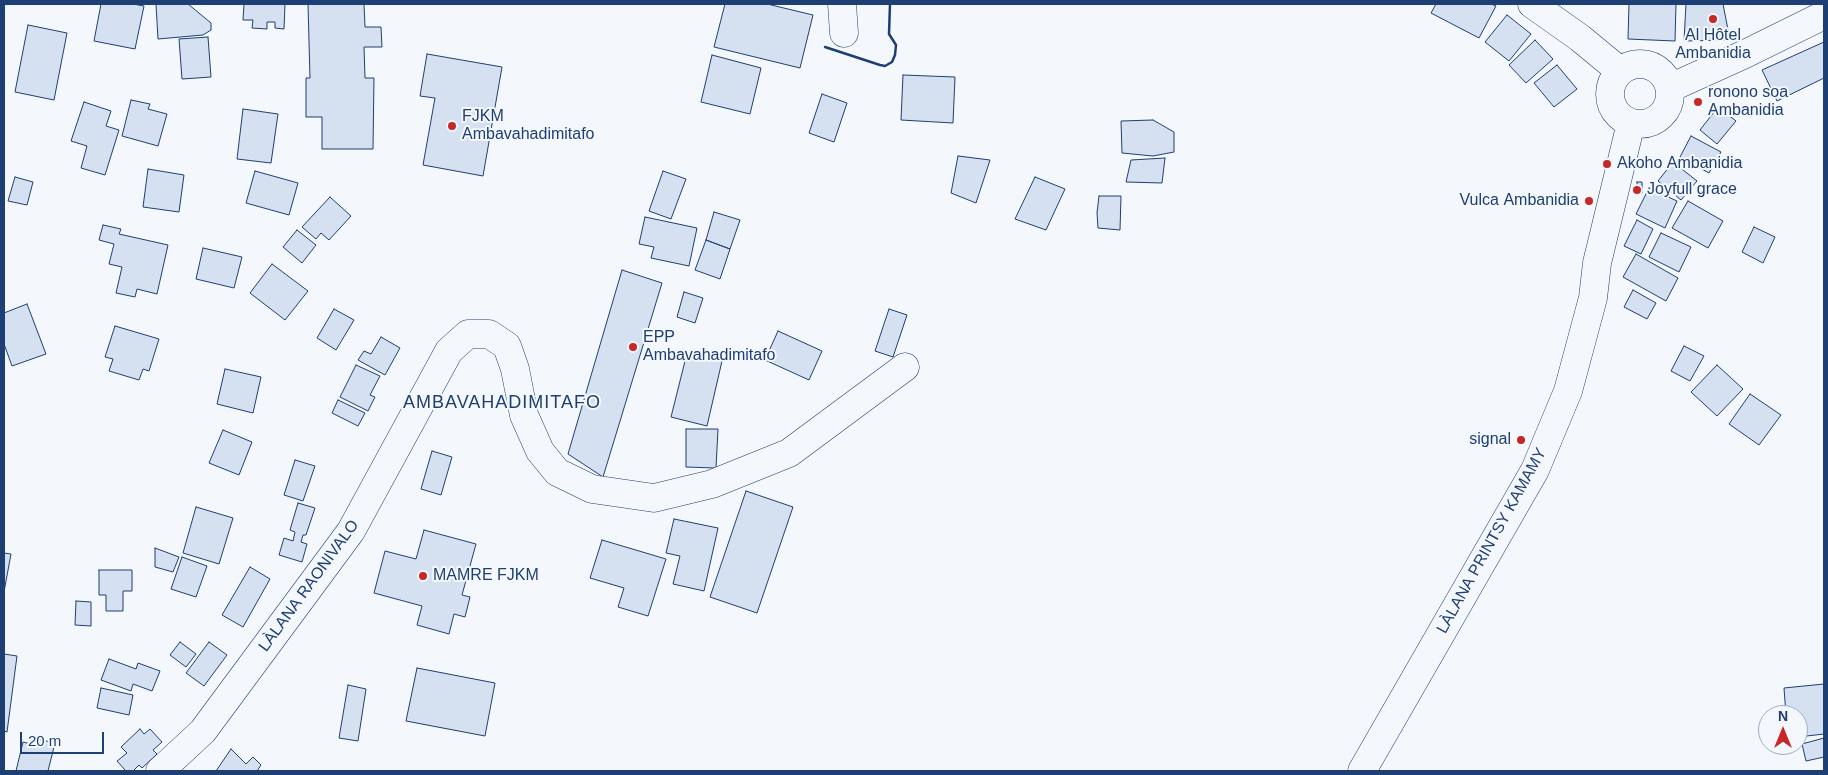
<!DOCTYPE html>
<html>
<head>
<meta charset="utf-8">
<style>
  body { margin:0 }
  #map { position:relative; width:1828px; height:775px; overflow:hidden; background:#f4f7fb; font-family:Arial,sans-serif }
  canvas { display:block }
  .frame { position:absolute; inset:0; border:5px solid #1d3f73; pointer-events:none }
  .north { position:absolute; left:1758px; top:705px; width:50px; height:50px; box-sizing:border-box; background:#f4f7fb; border:1px solid #9eadc5; border-radius:50%; rotate:0deg; font-size:14px; font-weight:700; line-height:20px; text-align:center; color:#1d3f73 }
  .north::after { content:''; display:block; margin:auto; width:18px; height:22px; background:#c62828; clip-path:polygon(50% 0,100% 100%,50% 72%,0 100%) }
  .scale { position:absolute; left:20px; top:732px; width:84px; height:22px; box-sizing:border-box; border:2px solid #1d3f73; border-top:0; padding-left:6px; font-size:15px; line-height:18px; white-space:nowrap; color:#1d3f73; -webkit-text-stroke:4px #f4f7fb; paint-order:stroke }
</style>
</head>
<body>
<div id="map">
<canvas width="1828" height="775"></canvas>
<div class="frame"></div>
<div class="north">N</div>
<div class="scale">20 m</div>
</div>
<script>
const ctx = document.querySelector('canvas').getContext('2d');
ctx.lineJoin = 'round';
function fillPath(path, color) {
  ctx.fillStyle = color;
  ctx.fill(path, 'evenodd');
}
function poly(rows) {
  const path = new Path2D();
  for (const r of rows) {
    if (r.length === 3) {
      path.moveTo(r[0] + r[2], r[1]);
      path.arc(r[0], r[1], r[2], 0, 2 * Math.PI);
      continue;
    }
    path.moveTo(r[0], r[1]);
    for (let i = 2; i < r.length; i += 2) path.lineTo(r[i], r[i + 1]);
  }
  return path;
}
function strokePath(path, color, width, dash) {
  ctx.strokeStyle = color;
  ctx.lineWidth = width;
  ctx.lineCap = dash ? 'butt' : 'round';
  ctx.setLineDash(dash || []);
  ctx.stroke(path);
}
function write(font, color, halo, rows, align = 'center') {
  ctx.font = font + ' Arial,sans-serif';
  ctx.lineWidth = 4;
  ctx.setLineDash([]);
  ctx.textBaseline = 'middle';
  ctx.strokeStyle = halo;
  ctx.fillStyle = color;
  for (const [text, x, y, turn = 0] of rows) {
    ctx.save();
    ctx.translate(x, y);
    ctx.rotate((+turn || 0) * Math.PI / 180);
    ctx.textAlign = isNaN(turn) ? turn : align;
    if (halo) ctx.strokeText(text, 0, 0);
    ctx.fillText(text, 0, 0);
    ctx.restore();
  }
}
const building = poly([
  [101,4,133,4,144,6,135,49,94,41,101,4],
  [156,4,188,4,211,23,211,30,203,35,158,39,156,4],
  [244,4,285,4,284,29,275,28,275,22,267,22,267,29,252,28,253,20,243,20,244,4],
  [308,4,364,4,365,27,381,27,382,47,364,47,365,78,374,78,373,149,322,149,322,117,306,117,306,78,310,78,308,4],
  [725,4,767,4,813,15,800,68,714,47,725,4],
  [1436,4,1491,4,1496,6,1479,38,1431,13,1436,4],
  [1629,4,1676,4,1675,41,1628,39,1629,4],
  [1686,4,1723,4,1730,40,1684,41,1686,4],
  [1507,15,1531,34,1509,61,1485,42,1507,15],
  [28,25,67,33,54,100,15,92,28,25],
  [208,37,211,77,182,79,179,39,208,37],
  [1535,40,1553,59,1526,83,1509,65,1535,40],
  [1824,42,1824,78,1777,101,1762,70,1824,42],
  [427,54,502,67,483,176,423,165,435,98,420,96,427,54],
  [712,55,761,68,750,114,701,102,712,55],
  [1557,65,1577,89,1554,107,1534,83,1557,65],
  [903,75,955,77,953,123,901,120,903,75],
  [822,94,847,103,834,142,809,133,822,94],
  [131,100,150,104,148,109,167,114,158,146,122,136,131,100],
  [84,102,111,111,106,126,119,130,105,175,81,168,87,146,71,141,84,102],
  [1718,107,1736,121,1717,144,1700,130,1718,107],
  [243,109,278,114,271,163,237,159,243,109],
  [1153,120,1174,132,1174,152,1153,156,1122,153,1121,121,1153,120],
  [1691,136,1721,152,1709,173,1680,157,1691,136],
  [958,156,990,160,976,203,951,193,958,156],
  [1165,158,1162,183,1126,182,1131,160,1165,158],
  [1673,162,1697,181,1681,200,1658,181,1673,162],
  [148,169,184,175,179,212,143,207,148,169],
  [255,171,298,183,289,215,246,203,255,171],
  [663,171,686,179,671,219,649,211,663,171],
  [15,177,33,182,27,205,8,201,15,177],
  [1035,177,1065,189,1046,230,1015,219,1035,177],
  [1637,182,1642,182,1642,193,1633,193,1633,188,1637,188,1637,182],
  [1649,188,1677,201,1665,228,1636,214,1649,188],
  [1099,196,1121,196,1120,230,1098,228,1097,213,1099,196],
  [330,197,351,216,329,240,321,233,316,239,302,227,330,197],
  [1688,201,1723,221,1708,248,1672,228,1688,201],
  [714,212,740,220,730,249,706,240,714,212],
  [645,217,697,228,689,266,651,258,654,247,639,244,645,217],
  [1637,220,1653,229,1641,254,1624,246,1637,220],
  [103,225,121,229,119,234,168,245,157,294,137,289,135,297,116,293,122,267,109,264,114,244,99,240,103,225],
  [1754,227,1775,237,1763,263,1742,252,1754,227],
  [297,230,316,245,302,263,283,247,297,230],
  [1661,233,1691,247,1679,272,1649,257,1661,233],
  [706,240,730,249,720,279,695,270,706,240],
  [203,248,242,257,234,288,196,279,203,248],
  [1636,254,1678,278,1666,301,1623,277,1636,254],
  [272,264,308,291,285,320,250,293,272,264],
  [622,270,662,283,603,477,568,454,622,270],
  [1633,290,1656,303,1647,319,1624,307,1633,290],
  [684,292,703,298,695,323,677,317,684,292],
  [27,304,46,354,12,366,4,344,4,313,27,304],
  [334,309,354,320,336,350,317,338,334,309],
  [889,309,907,315,893,357,875,351,889,309],
  [115,326,159,339,149,371,143,369,139,380,109,371,113,359,105,357,115,326],
  [778,331,822,351,809,380,765,360,778,331],
  [381,337,400,348,385,375,358,360,364,351,371,354,381,337],
  [1684,346,1704,356,1690,381,1671,371,1684,346],
  [687,353,722,361,707,426,671,417,687,353],
  [356,365,380,376,370,395,375,397,368,411,340,397,356,365],
  [1717,365,1743,389,1717,416,1691,392,1717,365],
  [225,369,261,377,253,413,217,404,225,369],
  [1750,394,1781,415,1759,445,1729,424,1750,394],
  [338,400,365,413,358,426,332,413,338,400],
  [686,429,718,429,716,468,686,467,686,429],
  [223,430,252,442,239,475,209,463,223,430],
  [432,451,452,457,441,495,421,489,432,451],
  [295,460,315,466,303,501,284,495,295,460],
  [746,491,793,507,757,613,710,597,746,491],
  [298,503,315,508,306,535,303,535,301,542,307,544,302,562,279,555,284,538,293,541,295,532,290,530,298,503],
  [196,507,233,518,219,564,183,553,196,507],
  [674,519,718,528,704,591,673,584,680,556,666,553,674,519],
  [424,530,476,544,462,595,470,597,465,617,454,614,449,634,417,625,422,606,374,593,385,551,416,559,424,530],
  [602,540,666,559,648,616,618,607,624,588,590,578,602,540],
  [155,548,179,557,173,572,155,567,155,548],
  [4,553,11,554,4,592,4,553],
  [182,557,207,566,196,597,171,589,182,557],
  [250,567,270,579,243,627,222,615,250,567],
  [99,570,132,570,132,591,123,591,123,611,106,611,106,595,99,595,99,570],
  [76,601,91,602,91,626,75,625,76,601],
  [180,642,196,654,186,667,170,655,180,642],
  [209,642,227,655,204,686,186,673,209,642],
  [4,654,17,656,7,732,4,731,4,654],
  [109,659,136,669,138,663,160,671,152,691,133,684,131,691,101,680,109,659],
  [417,668,495,683,485,736,406,721,417,668],
  [1824,684,1824,734,1798,737,1798,715,1786,715,1784,688,1824,684],
  [348,685,366,689,358,741,339,738,348,685],
  [101,688,133,695,129,715,97,708,101,688],
  [140,729,144,734,150,729,162,742,153,750,157,754,142,768,139,765,133,771,126,771,117,761,127,753,121,747,140,729],
  [1824,738,1824,757,1806,761,1802,744,1824,738],
  [37,739,55,743,48,771,16,771,23,742,35,745,37,739],
  [231,749,246,764,253,757,261,765,257,771,216,771,231,749]
]);
const minor = poly([
  [842,4,844,33],
  [1532,4,1580,38,1620,71],
  [1640,94,30],
  [1670,88,1745,54,1824,15],
  [160,771,203,731,351,531,449,351,468,334,489,334,507,346,515,369,524,415,540,451,557,472,592,489,654,498,712,484,789,453,905,367],
  [1362,771,1535,470,1568,391,1593,298,1597,263,1631,123]
]);
const wall = poly([
  [825,47,880,65,885,66,892,62,895,55,896,45,889,34,890,4]
]);
const markers = [
  [1713,19,5,"#c62828"],
  [1698,102,5,"#c62828"],
  [452,126,5,"#c62828"],
  [1607,164,5,"#c62828"],
  [1637,190,5,"#c62828"],
  [1589,201,5,"#c62828"],
  [633,347,5,"#c62828"],
  [1521,440,5,"#c62828"],
  [423,576,5,"#c62828"]
];
const poiNames = [
  ["Al Hôtel",1713,36,"center"],
  ["Ambanidia",1713,54,"center"],
  ["ronono soa",1708,93],
  ["Ambanidia",1708,111],
  ["FJKM",462,117],
  ["Ambavahadimitafo",462,135],
  ["Akoho Ambanidia",1617,164],
  ["Joyfull grace",1647,190],
  ["Vulca Ambanidia",1579,201,"right"],
  ["EPP",643,338],
  ["Ambavahadimitafo",643,356],
  ["signal",1511,440,"right"],
  ["MAMRE FJKM",433,576]
];
const streetNames = [
  ["LÀLANA PRINTSY KAMAMY",1492,541,-61],
  ["LÀLANA RAONIVALO",309,586,-54]
];
const neighbourhoodNames = [
  ["AMBAVAHADIMITAFO",502,403]
];
fillPath(building, '#d5e0f0');
strokePath(building, '#1d3f73', 1);
strokePath(minor, '#1d3f73', 29);
strokePath(minor, '#f4f7fb', 28);
strokePath(wall, '#1d3f73', 2.5);
for (const [x, y, r, color] of markers) {
  const dot = new Path2D();
  dot.arc(x, y, r, 0, 2 * Math.PI);
  ctx.fillStyle = color;
  ctx.fill(dot);
  strokePath(dot, '#f4f7fb', 2);
}
write('16px', '#1d3f73', '#f4f7fb', poiNames, 'left');
write('16px', '#1d3f73', '#f4f7fb', streetNames);
ctx.letterSpacing = '1px';
write('18px', '#1d3f73', '#f4f7fb', neighbourhoodNames);
ctx.letterSpacing = '0px';
</script>
</body>
</html>
